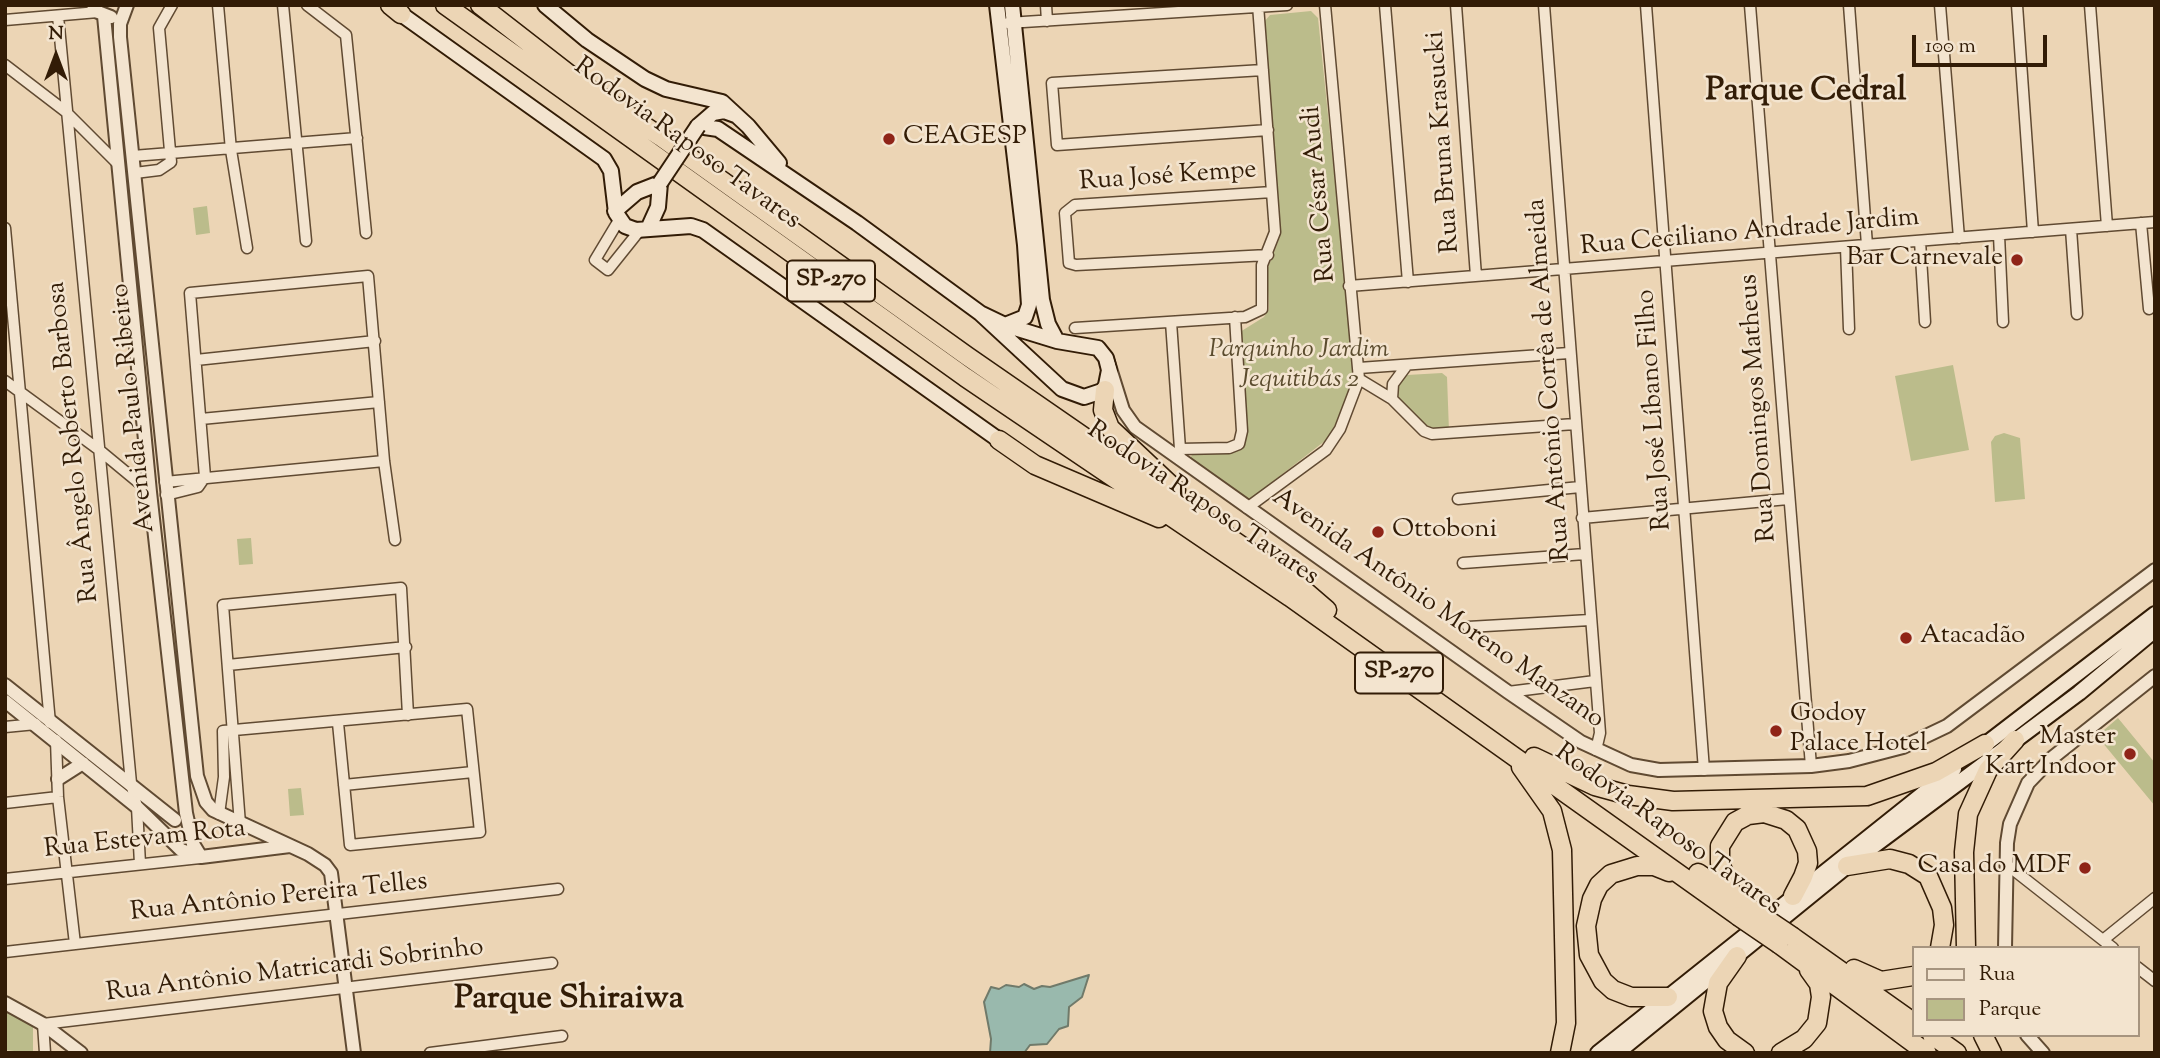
<!DOCTYPE html>
<html>
<head>
<meta charset="utf-8">
<style>
  body { margin:0 }
  #map { position:relative; width:2160px; height:1058px; overflow:hidden; background:#ecd5b5; font-family:"Sorts Mill Goudy",serif }
  canvas { display:block }
  .frame { position:absolute; inset:0; border:7px solid #321c06; pointer-events:none }
  .legend { position:absolute; left:1912px; top:946px; width:228px; height:91px; box-sizing:border-box; background:#f3e4cf; border:2px solid #a6947f; margin:0; padding:9px 12px; list-style:none; font-size:21px; color:#321c06 }
  .legend li { display:flex; align-items:center; gap:14px; height:35px }
  .legend b { width:35px; border:2px solid #a6947f }
  .north { position:absolute; left:21px; top:21px; width:70px; height:70px; -webkit-text-stroke:5px #f3e4cf; paint-order:stroke; rotate:0deg; font-size:19px; font-weight:700; line-height:28px; text-align:center; color:#321c06 }
  .north::after { content:''; display:block; margin:auto; width:24px; height:32px; background:#321c06; clip-path:polygon(50% 0,100% 100%,50% 72%,0 100%) }
  .scale { position:absolute; left:1912px; top:35px; width:135px; height:32px; box-sizing:border-box; border:4px solid #321c06; border-top:0; padding-left:9px; font-size:21px; line-height:24px; white-space:nowrap; color:#321c06; -webkit-text-stroke:5px #f3e4cf; paint-order:stroke }
</style>
</head>
<body>
<div id="map">
<canvas width="2160" height="1058"></canvas>
<div class="frame"></div>
<ul class="legend">
<li><b style="height:9px;background:#f3e4cf"></b>Rua</li>
<li><b style="height:19px;background:#bbbc8b"></b>Parque</li>
</ul>
<div class="north">N</div>
<div class="scale">100 m</div>
</div>
<script>
const ctx = document.querySelector('canvas').getContext('2d');
ctx.lineJoin = 'round';
function fillPath(path, color) {
  ctx.fillStyle = color;
  ctx.fill(path, 'evenodd');
}
function poly(rows) {
  const path = new Path2D();
  for (const r of rows) {
    path.moveTo(r[0], r[1]);
    for (let i = 2; i < r.length; i += 2) path.lineTo(r[i], r[i + 1]);
  }
  return path;
}
function strokePath(path, color, width, dash) {
  ctx.strokeStyle = color;
  ctx.lineWidth = width;
  ctx.lineCap = dash ? 'butt' : 'round';
  ctx.setLineDash(dash || []);
  ctx.stroke(path);
}
function write(font, color, halo, rows, align = 'center') {
  ctx.font = font + ' "Sorts Mill Goudy",serif';
  ctx.lineWidth = 5;
  ctx.setLineDash([]);
  ctx.textBaseline = 'middle';
  ctx.strokeStyle = halo;
  ctx.fillStyle = color;
  for (const [text, x, y, turn = 0] of rows) {
    ctx.save();
    ctx.translate(x, y);
    ctx.rotate((+turn || 0) * Math.PI / 180);
    ctx.textAlign = isNaN(turn) ? turn : align;
    if (halo) ctx.strokeText(text, 0, 0);
    ctx.fillText(text, 0, 0);
    ctx.restore();
  }
}
const green = poly([
  [1311,11,1318,18,1355,376,1330,437,1249,500,1190,458,1192,455,1235,452,1246,436,1240,332,1264,317,1269,309,1267,270,1280,237,1264,22,1270,15],
  [207,206,210,233,196,235,193,208],
  [1953,365,1969,450,1911,461,1895,376],
  [1442,373,1447,377,1449,431,1430,428,1399,400,1397,388,1407,375],
  [2004,433,2020,438,2025,499,1995,502,1991,442,1995,436],
  [251,538,253,564,239,565,237,539],
  [2118,718,2155,763,2155,806,2097,736],
  [301,788,304,815,290,816,288,789],
  [5,1010,33,1025,33,1053,5,1050]
]);
const water = poly([
  [1089,975,1082,997,1069,1007,1068,1026,1059,1029,1047,1044,1030,1045,1024,1053,990,1053,991,1039,984,1002,991,987,999,989,1006,985,1019,987,1024,984,1034,989,1042,986,1050,987,1089,975]
]);
const minor = poly([
  [218,5,231,150,247,248],
  [283,5,306,241],
  [307,5,346,35,366,233],
  [1046,5,1047,21],
  [1385,5,1408,282],
  [1456,5,1476,276],
  [1544,5,1600,733,1596,750],
  [1646,5,1704,770],
  [1750,5,1811,766],
  [1849,5,1867,245],
  [1940,5,1959,238],
  [2017,5,2033,232],
  [2090,5,2107,226],
  [58,16,131,783,137,807,140,864],
  [5,20,98,12],
  [1008,23,1287,5],
  [5,65,65,111,117,163],
  [1263,70,1052,83,1057,145,1268,130],
  [133,156,357,138],
  [135,173,159,170,171,162,159,28,172,5],
  [619,220,595,260,608,270,640,230],
  [2141,223,2149,309],
  [5,228,50,723],
  [2071,229,2077,314],
  [1999,235,2003,322],
  [1920,241,1925,322],
  [1846,247,1849,329],
  [1268,255,1076,265,1069,263,1065,213,1075,205,1272,192],
  [1349,286,2155,222],
  [1171,322,1180,449],
  [1075,328,1245,317,1262,309,1262,265,1275,232,1258,5],
  [196,360,375,341],
  [1359,368,1569,353],
  [1359,379,1392,399,1424,431,1432,434,1575,424],
  [5,381,98,449,150,492],
  [1392,399,1393,384,1407,365],
  [201,419,379,402],
  [1179,459,1180,449,1229,448,1239,444,1242,431,1235,317],
  [165,482,384,461],
  [166,495,198,487,205,477,190,293,368,276,384,461,395,540],
  [1458,499,1580,487],
  [1247,508,1326,450,1340,429,1359,379,1325,5],
  [1582,518,1788,499],
  [1463,563,1585,554],
  [1468,627,1590,620],
  [228,665,406,647],
  [1508,692,1595,681],
  [5,727,36,724],
  [56,740,58,797,75,944],
  [344,785,473,772],
  [5,803,58,797],
  [219,814,224,777,223,731,467,709,480,832,350,845,338,723],
  [240,824,223,605,401,588,408,715],
  [2006,864,2113,948],
  [5,879,200,858],
  [2103,940,2155,898],
  [5,952,558,889],
  [2137,967,2155,981],
  [45,1053,43,1024,552,963],
  [430,1053,562,1036]
]);
const tertiary = poly([
  [93,5,98,12,111,17],
  [127,5,120,24,120,37,197,776,206,802,213,810,308,854,325,865,331,873,354,1053],
  [104,16,150,492,186,813,193,844,201,857],
  [1108,362,1123,410,1135,427,1508,692,1581,742,1631,765,1659,770,1811,766,1849,761,1903,747,1947,726,2155,570],
  [5,685,175,820],
  [5,701,137,807,181,850,201,857,290,846],
  [58,779,83,763],
  [2005,948,2007,843,2010,824,2028,783,2052,758,2155,676],
  [5,1003,43,1024,81,1053],
  [2027,1035,2043,1053]
]);
const secondary = poly([
  [545,5,587,40,645,79,666,89,722,102,748,126,779,163],
  [997,5,1025,245,1029,305,1025,317,1005,325],
  [1012,5,1042,300,1048,324,1057,341],
  [401,14,604,159,611,171,616,213,625,226,636,230,691,226,703,230,999,440],
  [698,126,718,129,857,223,980,313,1062,389,1084,397,1105,390,1109,370,1106,358,1098,348,1057,341,1005,325,980,313],
  [698,126,713,113,724,111,735,115],
  [615,211,637,192,660,183,658,207,648,229],
  [1978,750,2155,614],
  [1598,1053,1954,769],
  [1617,1053,1847,866,2079,693,2155,630]
]);
const motorway = poly([
  [390,5,401,14],
  [445,5,965,377,1290,597,1738,916],
  [480,5,583,85,661,137,967,356,1298,585,1327,610],
  [1105,390,1103,410,1110,428,1176,490],
  [999,440,1035,465,1159,518],
  [1534,757,1595,786,1628,795,1673,801,1867,796,1936,772,1985,744],
  [1521,767,1552,811,1562,850,1566,1023,1560,1053],
  [1847,866,1890,859,1909,864,1928,876,1942,908,1944,925,1940,948],
  [1698,873,1750,908],
  [1733,896,1720,863,1720,846,1735,822,1748,815,1764,813,1786,820,1797,829,1807,851,1808,863,1803,877,1793,896],
  [1793,937,1913,1022],
  [1779,944,1927,1053],
  [1966,948,1964,852,1968,814,1988,770,2015,740],
  [1737,956,1718,983,1713,1011,1718,1027,1727,1040,1745,1053],
  [1854,969,1881,981,1913,976],
  [1668,997,1631,997,1613,990,1603,981,1589,955,1586,926,1592,899,1599,885,1611,874,1637,866,1654,866,1669,872],
  [1932,1035,1957,1053],
  [1983,1035,1992,1053],
  [1781,1053,1804,1039,1817,1023,1821,997,1819,984,1809,970]
]);
const secondaryBridge = poly([
  [660,183,698,126]
]);
const motorwayBridge = poly([
  [1750,908,1793,937],
  [1738,916,1779,944]
]);
const markers = [
  [889,139,7,"#8f2418"],
  [2017,260,7,"#8f2418"],
  [1378,532,7,"#8f2418"],
  [1906,638,7,"#8f2418"],
  [1776,731,7,"#8f2418"],
  [2130,754,7,"#8f2418"],
  [2085,868,7,"#8f2418"]
];
const shields = [
  [831,281,88],
  [1399,673,88]
];
const shieldNames = [
  ["SP-270",831,281],
  ["SP-270",1399,673]
];
const poiNames = [
  ["CEAGESP",903,139],
  ["Bar Carnevale",2003,260,"right"],
  ["Ottoboni",1392,532],
  ["Atacadão",1920,638],
  ["Godoy",1790,716],
  ["Palace Hotel",1790,746],
  ["Master",2116,739,"right"],
  ["Kart Indoor",2116,769,"right"],
  ["Casa do MDF",2071,868,"right"]
];
const streetNames = [
  ["Rua Bruna Krasucki",1445,142,-94],
  ["Rodovia Raposo Tavares",686,145,36],
  ["Rua José Kempe",1168,178,-4],
  ["Rua César Audi",1321,194,-95],
  ["Rua Ceciliano Andrade Jardim",1750,234,-5],
  ["Rua Antônio Corrêa de Almeida",1551,380,-94],
  ["Avenida Paulo Ribeiro",135,408,-96],
  ["Rua Domingos Matheus",1760,408,-94],
  ["Rua José Líbano Filho",1656,410,-94],
  ["Rua Ângelo Roberto Barbosa",75,442,-96],
  ["Rodovia Raposo Tavares",1202,505,34],
  ["Avenida Antônio Moreno Manzano",1437,610,35],
  ["Rodovia Raposo Tavares",1667,831,36],
  ["Rua Estevam Rota",145,841,-6],
  ["Rua Antônio Pereira Telles",279,899,-6],
  ["Rua Antônio Matricardi Sobrinho",295,972,-7]
];
const parkNames = [
  ["Parquinho Jardim",1299,352],
  ["Jequitibás 2",1299,382]
];
const districtNames = [
  ["Parque Cedral",1806,93],
  ["Parque Shiraiwa",569,1001]
];
fillPath(green, '#bbbc8b');
fillPath(water, '#99b9ad');
strokePath(water, '#707a6a', 2);
strokePath(minor, '#604a32', 13);
strokePath(tertiary, '#604a32', 16);
strokePath(secondary, '#321c06', 18);
strokePath(motorway, '#321c06', 21);
strokePath(minor, '#f3e4cf', 10);
strokePath(tertiary, '#f3e4cf', 12);
strokePath(secondary, '#f3e4cf', 14);
strokePath(motorway, '#ecd5b5', 18);
strokePath(secondaryBridge, '#321c06', 18, []);
strokePath(motorwayBridge, '#321c06', 21, []);
strokePath(secondaryBridge, '#f3e4cf', 14);
strokePath(motorwayBridge, '#ecd5b5', 18);
for (const [x, y, r, color] of markers) {
  const dot = new Path2D();
  dot.arc(x, y, r, 0, 2 * Math.PI);
  ctx.fillStyle = color;
  ctx.fill(dot);
  strokePath(dot, '#f3e4cf', 2.5);
}
for (const [x, y, w] of shields) {
  const box = new Path2D();
  box.roundRect(x - w / 2, y - 20.5, w, 41, 5);
  ctx.fillStyle = '#f3e4cf';
  ctx.fill(box);
  strokePath(box, '#321c06', 2);
}
write('bold 24px', '#321c06', null, shieldNames);
write('26px', '#321c06', '#f3e4cf', poiNames, 'left');
write('26px', '#321c06', '#f3e4cf', streetNames);
write('italic 26px', '#5b4c2e', '#f3e4cf', parkNames);
write('bold 33px', '#321c06', '#f3e4cf', districtNames);
</script>
</body>
</html>
